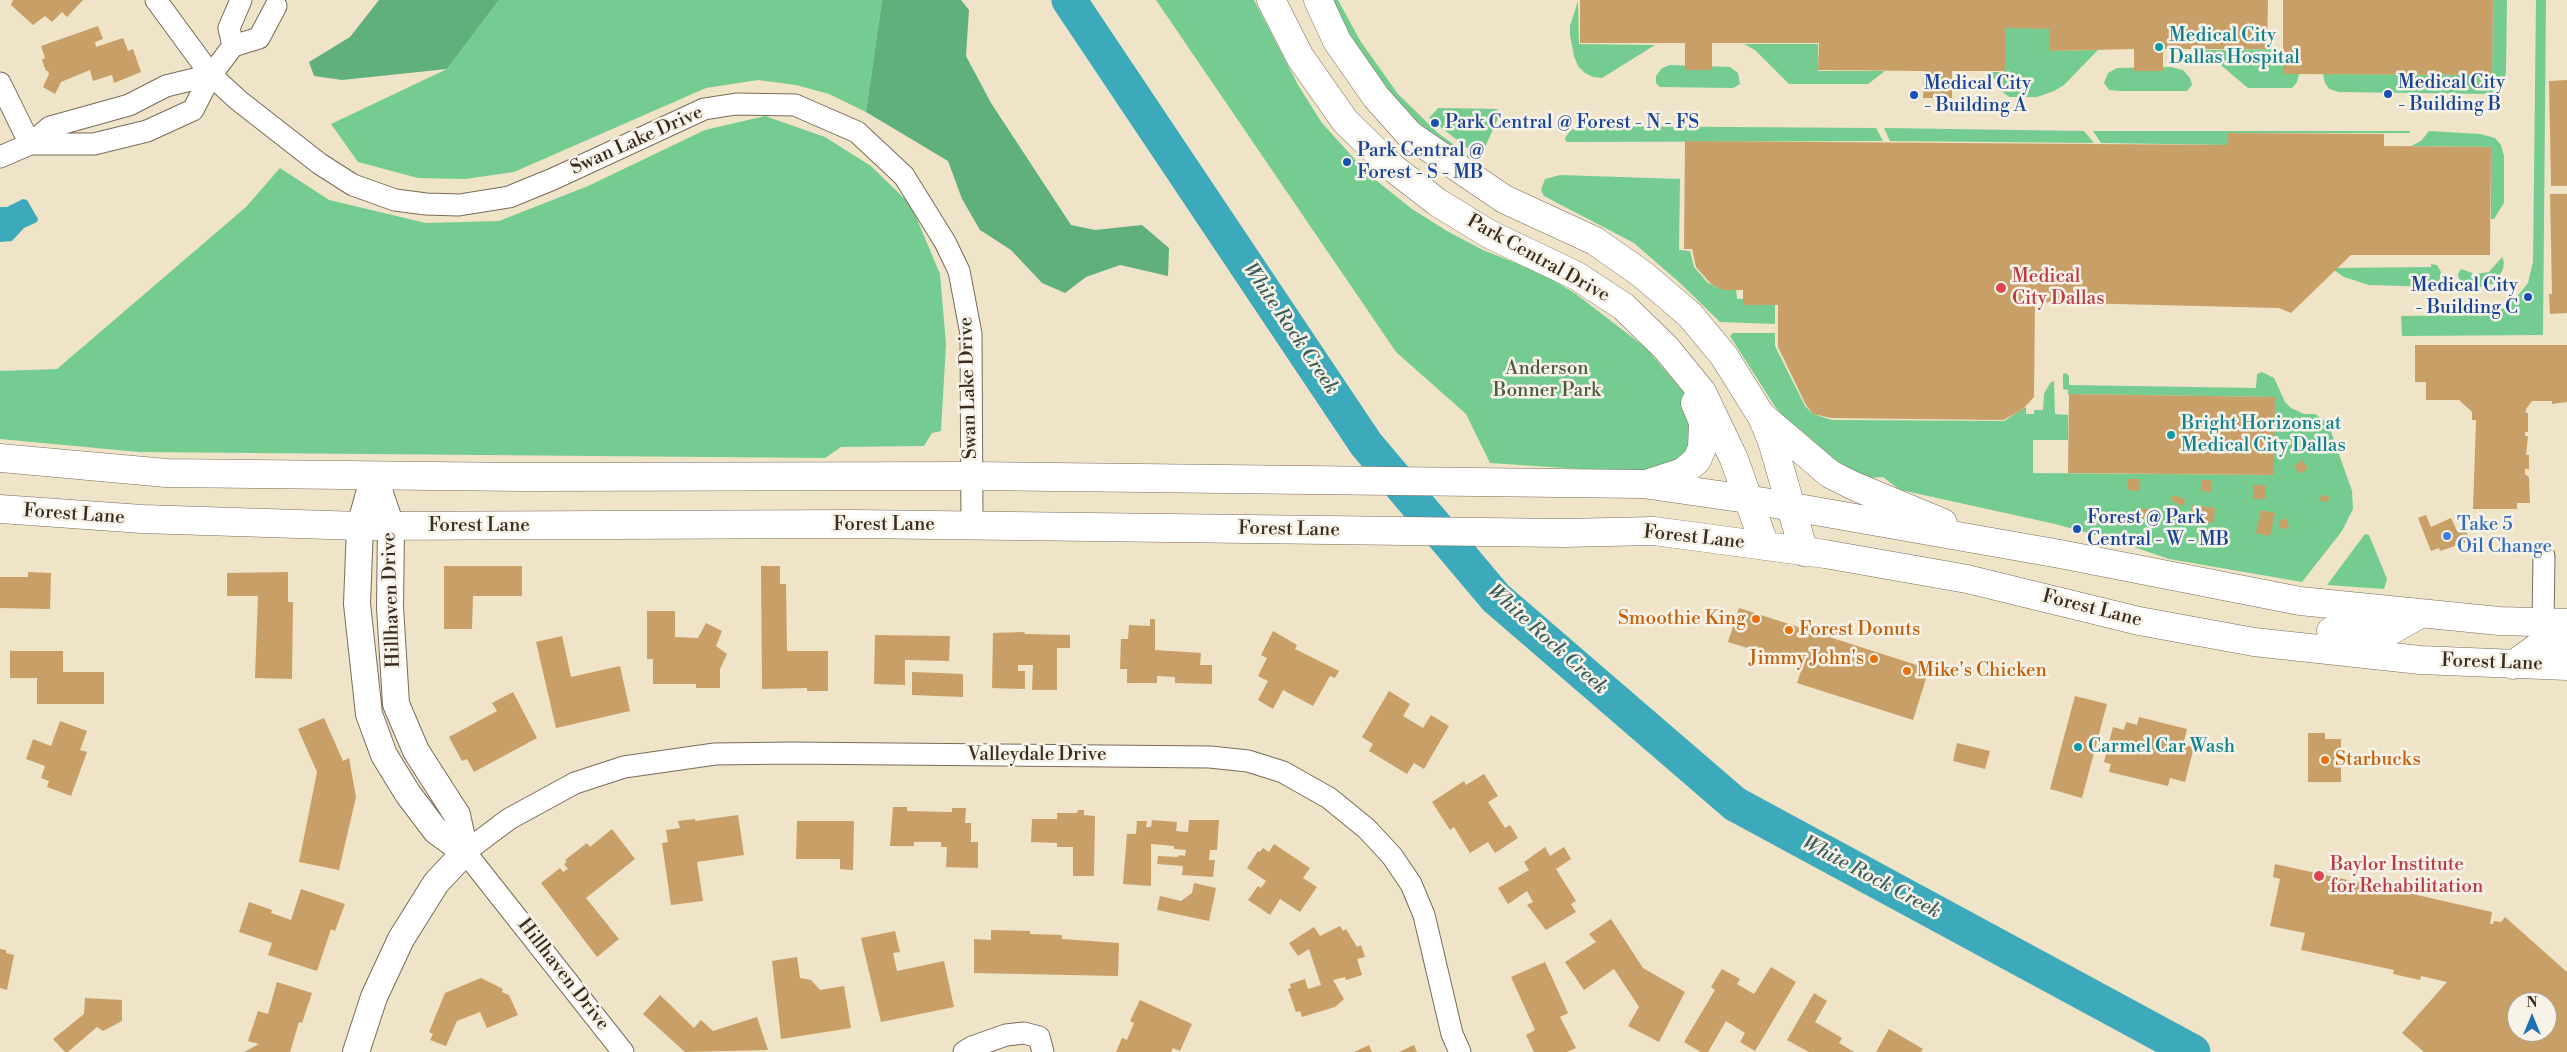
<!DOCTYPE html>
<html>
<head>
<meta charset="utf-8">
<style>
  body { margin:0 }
  #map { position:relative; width:2567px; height:1052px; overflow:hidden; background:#efe4c7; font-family:"Libre Bodoni",serif }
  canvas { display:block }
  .north { position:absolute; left:2507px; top:992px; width:50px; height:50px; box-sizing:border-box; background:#f7f3e8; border:1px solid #aca397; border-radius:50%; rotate:0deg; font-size:14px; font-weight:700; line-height:20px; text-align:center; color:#3b2a1e }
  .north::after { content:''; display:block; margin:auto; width:18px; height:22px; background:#1f6fb2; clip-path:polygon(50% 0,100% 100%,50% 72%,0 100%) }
</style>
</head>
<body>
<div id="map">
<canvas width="2567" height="1052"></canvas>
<div class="north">N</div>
</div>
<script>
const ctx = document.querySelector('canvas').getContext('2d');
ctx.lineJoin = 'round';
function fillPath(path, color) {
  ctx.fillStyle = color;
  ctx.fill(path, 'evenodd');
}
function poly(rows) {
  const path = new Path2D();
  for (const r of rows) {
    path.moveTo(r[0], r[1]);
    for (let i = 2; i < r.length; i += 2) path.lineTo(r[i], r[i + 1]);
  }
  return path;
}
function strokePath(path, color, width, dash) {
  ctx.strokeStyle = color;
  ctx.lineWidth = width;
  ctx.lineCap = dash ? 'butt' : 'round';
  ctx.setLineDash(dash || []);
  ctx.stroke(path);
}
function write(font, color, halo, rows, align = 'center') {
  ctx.font = font + ' "Libre Bodoni",serif';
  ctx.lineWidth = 5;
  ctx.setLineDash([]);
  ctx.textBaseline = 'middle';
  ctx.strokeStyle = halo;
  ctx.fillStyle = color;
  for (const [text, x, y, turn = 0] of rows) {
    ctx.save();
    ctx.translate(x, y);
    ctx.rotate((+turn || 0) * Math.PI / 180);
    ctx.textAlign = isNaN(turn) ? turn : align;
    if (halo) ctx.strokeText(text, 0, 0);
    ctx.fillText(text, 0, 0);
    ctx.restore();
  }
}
const green = poly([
  [499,0,882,0,866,112,829,94,796,85,758,80,706,88,514,172,465,179,418,178,358,162,331,124,447,69],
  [1156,0,1254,0,1298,85,1322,123,1368,174,1412,209,1447,231,1483,250,1543,274,1576,294,1646,348,1685,394,1695,410,1687,459,1641,473,1490,463,1466,414,1396,352],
  [1331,0,1338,0,1361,42,1398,94,1438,133,1479,163,1472,162,1429,132,1401,108,1362,58],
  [2493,0,2507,0,2506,72,2503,84,2490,94,2339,92,2329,89,2325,83,2323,74,2492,75],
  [2536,0,2546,0,2543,335,2402,336,2401,316,2489,315,2510,305,2528,283,2533,262],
  [1578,1,1579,44,1655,45,1602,78,1593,77,1585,73,1578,66,1574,56,1570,35,1570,26],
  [2004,27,2050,28,2050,51,2098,50,2064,85,2054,91,2037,97,2009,97,2000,90,1991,72,2004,72],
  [1744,44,1818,44,1818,71,1885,71,1868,84,1789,84,1755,50],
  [2283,49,2283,74,2299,74,2297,82,2292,88,2248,88,2203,50],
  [1670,65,1730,67,1738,73,1740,84,1733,88,1660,87,1656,83,1656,76,1662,68],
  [2171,67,2183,70,2190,78,2192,85,2187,91,2120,91,2109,90,2104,83,2108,73,2117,68],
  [1438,108,1497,109,1500,114,1480,158,1429,118],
  [765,116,825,137,871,166,911,205,940,274,946,344,941,431,932,433,924,446,841,447,825,458,139,452,0,439,0,371,57,369,246,207,280,168,329,200,426,223,499,221,588,186,705,130],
  [1578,126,1876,128,1883,141,1566,142,1565,138,1570,131],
  [1884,128,2084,131,2094,143,1890,141],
  [2093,131,2410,131,2410,133,2228,133,2228,145,2101,143],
  [2429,131,2480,134,2495,138,2501,145,2504,156,2504,203,2494,219,2491,219,2491,147,2411,146,2421,141],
  [1560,175,1680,179,1679,250,1690,251,1694,267,1708,283,1718,288,1736,289,1737,299,1775,299,1775,324,1720,322,1680,283,1634,243,1544,196,1541,190,1545,179],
  [2502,257,2504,262,2503,269,2496,283,2480,287,2464,287,2460,284,2458,274,2461,269,2475,274,2489,272],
  [2431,264,2437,265,2441,272,2438,287,2369,285,2344,277,2331,268,2431,267],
  [1733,333,1775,333,1775,346,1805,406,1813,414,1832,420,2004,421,2026,407,2026,414,2034,414,2034,410,2043,410,2044,394,2050,383,2054,381,2055,414,2068,415,2068,440,2033,440,2033,473,2274,475,2274,397,2068,394,2068,390,2063,389,2063,374,2066,373,2069,376,2069,385,2256,388,2257,374,2262,372,2274,378,2285,402,2291,408,2304,414,2315,414,2328,423,2352,491,2353,509,2342,531,2302,582,2169,559,2110,539,2055,524,1910,492,1900,490,1883,477,1869,478,1857,473,1834,459,1797,427,1793,428,1776,408,1730,336],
  [2365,534,2369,535,2387,579,2384,589,2327,585]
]);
const forest = poly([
  [379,0,499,0,447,69,342,80,314,76,309,62,350,37],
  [882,0,961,0,969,10,966,56,991,103,1071,225,1095,230,1142,225,1169,248,1168,276,1120,265,1086,277,1065,293,1042,283,1011,250,980,230,962,199,948,161,866,112]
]);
const water = poly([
  [23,199,27,200,38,219,37,222,24,228,12,241,0,242,0,207,7,207]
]);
const river = poly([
  [1069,0,1366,444,1496,598,1735,804,2193,1052]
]);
const building = poly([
  [13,0,83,0,67,17,62,12,52,22,45,16,33,25,11,5],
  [1580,0,2268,0,2267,49,2163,49,2163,71,2134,71,2134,49,2050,51,2050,29,2005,28,2005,71,1952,71,1952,98,1923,98,1924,71,1818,70,1819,43,1712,43,1712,70,1685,70,1685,43,1580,43],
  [2283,0,2493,0,2492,75,2283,74],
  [98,26,103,39,95,42,96,47,123,38,128,51,133,49,141,72,114,83,112,75,93,81,90,70,61,82,55,94,43,87,49,74,48,71,46,71,42,60,45,58,41,46],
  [2567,80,2567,186,2551,186,2549,81],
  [2228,133,2384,134,2384,146,2491,147,2490,255,2351,255,2291,313,2279,308,2035,302,2034,397,2022,410,2003,420,1831,418,1813,414,1806,405,1778,347,1778,305,1743,305,1743,290,1723,290,1712,285,1696,267,1692,249,1684,249,1685,141,2228,145],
  [2550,194,2567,194,2567,313,2550,314,2549,294,2552,294],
  [2415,345,2567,345,2567,402,2552,404,2552,401,2532,401,2526,409,2526,413,2528,413,2528,432,2525,432,2525,436,2528,436,2526,455,2529,455,2529,469,2525,469,2525,474,2529,477,2530,503,2517,503,2517,509,2473,509,2476,420,2472,420,2472,412,2459,400,2426,400,2426,382,2415,382],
  [2069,394,2275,397,2274,475,2068,473],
  [2279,443,2286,443,2286,451,2279,451],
  [2302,460,2308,468,2300,474,2294,466],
  [2128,479,2140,479,2140,491,2128,490],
  [2201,480,2211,480,2211,492,2201,491],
  [2253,485,2266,485,2266,499,2253,499],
  [2173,495,2186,500,2183,506,2171,501],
  [2321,495,2329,496,2328,502,2320,501],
  [2192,505,2215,508,2214,523,2190,520],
  [2140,509,2150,509,2150,518,2140,518],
  [2261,510,2275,513,2270,536,2256,533],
  [2426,515,2431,527,2451,518,2457,531,2465,528,2470,541,2440,551,2439,548,2431,551,2418,518],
  [2287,519,2289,528,2280,529,2279,520],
  [444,566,522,566,522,596,473,596,472,629,444,629],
  [761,566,780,566,780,584,786,584,787,651,828,651,828,691,807,691,807,688,762,689],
  [28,572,51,573,50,609,0,608,0,577,28,577],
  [288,572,288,602,293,602,292,679,255,678,258,596,227,596,227,573],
  [1739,608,1929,669,1913,720,1797,683,1803,665,1728,642],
  [647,611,675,611,675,637,698,638,706,623,722,631,716,646,727,654,720,669,720,688,696,688,696,684,653,684,653,659,647,659],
  [1150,619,1155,619,1155,650,1201,653,1200,665,1212,665,1212,684,1175,683,1175,677,1157,676,1157,683,1127,683,1127,669,1120,669,1121,639,1128,639,1129,625,1150,626],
  [1273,631,1297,645,1295,649,1339,671,1335,678,1330,676,1313,706,1283,690,1273,709,1258,700,1268,681,1258,676,1267,658,1261,655],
  [1025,632,1024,634,1070,635,1070,648,1057,648,1057,690,1032,690,1033,665,1018,665,1018,671,1025,671,1025,689,992,688,993,633],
  [875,635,950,636,949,661,905,660,905,685,874,684],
  [562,636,571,677,620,666,630,711,556,728,536,642],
  [10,651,63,651,63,672,104,672,104,704,37,704,37,678,10,678],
  [912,672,963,674,963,697,912,695],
  [1389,691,1410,704,1403,716,1423,728,1431,715,1449,726,1424,769,1414,763,1407,774,1369,751,1373,744,1362,737],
  [513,692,537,738,474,772,467,759,462,761,449,737,497,711,492,703],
  [2075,696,2107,704,2082,798,2050,789],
  [2139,717,2187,729,2183,745,2194,747,2185,782,2170,778,2168,786,2109,772,2111,764,2104,762,2113,727,2124,730,2126,722,2137,725],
  [324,718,343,761,349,758,356,797,339,870,299,862,317,772,298,729],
  [60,721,87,731,80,750,87,752,71,796,47,787,49,781,41,778,45,766,26,759,33,739,51,746],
  [2308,733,2325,733,2325,739,2341,739,2341,782,2308,782],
  [1957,743,1990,751,1985,769,1953,761],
  [1484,774,1498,796,1488,802,1505,828,1510,825,1518,838,1495,853,1488,842,1470,853,1454,827,1450,830,1432,802,1464,781,1466,785],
  [893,807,907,807,907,811,952,812,952,808,966,808,965,823,971,823,971,842,978,842,978,868,946,867,947,847,941,847,941,842,914,842,914,846,890,846],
  [1078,810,1084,810,1084,815,1095,816,1094,876,1073,876,1073,847,1057,847,1057,843,1031,842,1032,819,1057,819,1057,813,1077,813],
  [738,815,744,855,697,862,703,901,671,905,662,843,668,842,666,830,680,828,678,821,695,819,695,821],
  [1152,820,1177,822,1176,831,1188,832,1189,820,1219,820,1217,850,1210,850,1209,860,1215,860,1213,877,1182,875,1183,866,1157,864,1158,856,1178,857,1179,855,1185,856,1186,850,1174,849,1174,846,1151,844,1151,886,1123,884,1127,834,1136,834,1137,821,1147,821,1146,827,1151,827],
  [797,821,854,821,853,870,840,869,840,859,796,859],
  [612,829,635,859,586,898,619,939,597,957,541,883,560,868,563,872,568,869,564,864,567,862,565,860,587,843,590,847],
  [1274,844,1310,868,1303,878,1317,887,1300,912,1280,899,1270,915,1248,900,1258,886,1261,888,1266,881,1247,868,1258,851,1260,852,1263,848,1269,852],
  [1545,847,1550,856,1564,847,1571,859,1556,869,1576,901,1571,904,1576,912,1546,930,1527,905,1533,902,1527,891,1508,904,1498,888,1529,870,1524,862],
  [2275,864,2407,893,2409,883,2419,886,2417,895,2492,912,2490,924,2493,924,2494,921,2501,922,2505,917,2567,972,2567,1052,2424,1052,2402,1033,2447,982,2421,976,2420,980,2393,974,2394,970,2301,950,2305,933,2270,926,2280,879,2273,877],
  [2517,1002,2547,1002,2547,1032,2517,1032],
  [1194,883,1216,888,1209,921,1157,910,1160,896,1181,901,1192,893],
  [301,889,345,904,335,931,331,929,317,971,268,955,272,943,239,932,249,902,272,910,271,913,291,920],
  [1611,919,1643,968,1685,992,1659,1042,1628,1026,1639,1007,1614,969,1584,990,1565,962,1596,942,1589,934],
  [1340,926,1343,931,1346,929,1357,947,1361,945,1365,957,1357,959,1362,975,1346,980,1345,977,1333,980,1344,999,1335,1007,1302,1017,1300,1011,1296,1012,1288,989,1291,988,1290,984,1305,979,1308,989,1321,985,1309,949,1298,956,1289,943,1314,927,1320,936],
  [991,930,1030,931,1030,934,1062,935,1062,939,1119,943,1118,976,974,973,974,939,991,940],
  [895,931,900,952,893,953,897,971,944,961,954,1007,881,1022,861,938],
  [0,949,6,950,6,953,14,955,7,990,0,988],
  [797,957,800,978,811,980,820,990,844,986,851,1028,781,1039,772,961],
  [1545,962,1568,1013,1560,1017,1576,1048,1567,1052,1534,1052,1526,1035,1535,1030,1511,977],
  [1771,967,1796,982,1755,1051,1740,1042,1745,1033,1726,1021,1708,1052,1701,1052,1684,1042,1715,990,1711,987,1722,969,1740,979,1737,984,1754,994],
  [481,978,503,989,502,992,509,995,518,1015,487,1028,480,1012,457,1021,446,1046,430,1040,433,1034,429,1032,445,993],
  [277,982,312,993,302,1023,299,1022,290,1052,244,1052,259,1044,248,1041,258,1011,268,1014],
  [1814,993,1827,1001,1815,1022,1842,1038,1839,1043,1854,1052,1809,1052,1787,1040],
  [660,995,694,1028,701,1020,713,1031,757,1017,768,1050,685,1052,643,1014],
  [85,998,122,1000,122,1021,103,1031,97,1027,68,1052,65,1052,53,1039,84,1014],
  [1140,1000,1192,1024,1180,1051,1173,1048,1171,1052,1116,1052,1122,1038,1127,1040,1134,1023,1130,1021],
  [1889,1029,1923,1049,1921,1052,1876,1052],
  [1369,1045,1372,1052,1354,1052],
  [1414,1045,1417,1052,1399,1052]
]);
const minor = poly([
  [156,0,211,75,238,100,320,164,353,185,395,200,426,204,459,205,509,197,553,179,704,109,736,104,795,105,857,132,904,176,945,242,959,271,971,334,972,526],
  [233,46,229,28,241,0],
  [0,83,30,144],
  [30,144,50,127,129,105,166,86,211,75],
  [0,157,30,144,94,144,147,131,193,110,211,75,233,46,259,38,276,6],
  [2543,623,2544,556],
  [623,1052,465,852,509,819,575,783,624,767,715,754,791,753,1210,757,1248,761,1283,772,1329,798,1367,829,1392,856,1411,884,1424,915,1452,1034,1460,1052],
  [964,1052,972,1047,1006,1035,1024,1033,1039,1037,1043,1052]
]);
const tertiary = poly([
  [374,476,360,526,357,604,369,714,384,755,408,794,436,831,465,852],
  [374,476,391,526,390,607,396,704,416,751,457,815,465,852],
  [356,1052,374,997,401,939,436,883,465,852]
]);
const secondary = poly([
  [1271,0,1300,57,1345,121,1393,168,1437,202,1489,234,1577,276,1624,307,1666,348,1702,392,1734,459,1765,546],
  [1318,0,1337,41,1376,97,1410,135,1504,199,1595,241,1642,274,1690,315,1724,356,1762,417,1772,441,1804,552],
  [1764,418,1830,474,1854,486,1943,523],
  [0,458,166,473,522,477,972,476,1643,484,1747,499,2060,554,2300,601,2499,621,2567,623],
  [1649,483,1683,472,1697,460,1702,448,1703,422,1695,403],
  [0,509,142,519,360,526,854,524,1563,533,1654,531,1825,554,1967,579,2139,621,2254,642,2420,660,2567,666],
  [2331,631,2366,635,2390,631,2420,614],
  [2513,665,2546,641,2567,638]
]);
const markers = [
  [2159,47,5,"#0f9aa8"],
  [2388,94,5,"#1a4fb4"],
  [1914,95,5,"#1a4fb4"],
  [1435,123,5,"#1a4fb4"],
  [1347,162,5,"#1a4fb4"],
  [2001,288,6,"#e0444e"],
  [2528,297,5,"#1a4fb4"],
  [2171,435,5,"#0f9aa8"],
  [2077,529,5,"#1a4fb4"],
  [2447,536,5,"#3f7fe0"],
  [1756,619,5,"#e8710a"],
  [1789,630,5,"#e8710a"],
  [1874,659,5,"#e8710a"],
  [1907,671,5,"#e8710a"],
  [2078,747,5,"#0f9aa8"],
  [2325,760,5,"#e8710a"],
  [2319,876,6,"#e0444e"]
];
const cultureNames = [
  ["Medical City",2169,36],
  ["Dallas Hospital",2169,58],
  ["Bright Horizons at",2181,424],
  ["Medical City Dallas",2181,446],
  ["Carmel Car Wash",2088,747]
];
const transitNames = [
  ["Medical City",2398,83],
  ["- Building B",2398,105],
  ["Medical City",1924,84],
  ["- Building A",1924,106],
  ["Park Central @ Forest - N - FS",1445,123],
  ["Park Central @",1357,151],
  ["Forest - S - MB",1357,173],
  ["Medical City",2518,286,"right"],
  ["- Building C",2518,308,"right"],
  ["Forest @ Park",2087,518],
  ["Central - W - MB",2087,540]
];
const streetNames = [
  ["Swan Lake Drive",637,141,-24],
  ["Park Central Drive",1538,259,29],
  ["Swan Lake Drive",969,388,-92],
  ["Forest Lane",74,515,4],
  ["Forest Lane",884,525],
  ["Forest Lane",479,526],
  ["Forest Lane",1289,530,1],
  ["Forest Lane",1694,538,6],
  ["Hillhaven Drive",392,600,-92],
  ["Forest Lane",2092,609,14],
  ["Forest Lane",2492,663,2],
  ["Valleydale Drive",1037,755],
  ["Hillhaven Drive",563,975,52]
];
const healthNames = [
  ["Medical",2012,277],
  ["City Dallas",2012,299],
  ["Baylor Institute",2330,865],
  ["for Rehabilitation",2330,887]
];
const parkNames = [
  ["Anderson",1547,369],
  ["Bonner Park",1547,391]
];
const shopNames = [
  ["Take 5",2457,525],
  ["Oil Change",2457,547]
];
const foodNames = [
  ["Smoothie King",1746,619,"right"],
  ["Forest Donuts",1799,630],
  ["Jimmy John's",1864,659,"right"],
  ["Mike's Chicken",1917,671],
  ["Starbucks",2335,760]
];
const waterNames = [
  ["White Rock Creek",1290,329,56],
  ["White Rock Creek",1547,640,42],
  ["White Rock Creek",1871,878,28]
];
fillPath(green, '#74cc91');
fillPath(forest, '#5fb07b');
fillPath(water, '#3caaba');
strokePath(river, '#3caaba', 35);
fillPath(building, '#c89f67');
strokePath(minor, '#7a6b59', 23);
strokePath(tertiary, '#7a6b59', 28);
strokePath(secondary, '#7a6b59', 29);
strokePath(minor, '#fff', 21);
strokePath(tertiary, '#fff', 26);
strokePath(secondary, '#fff', 28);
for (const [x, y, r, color] of markers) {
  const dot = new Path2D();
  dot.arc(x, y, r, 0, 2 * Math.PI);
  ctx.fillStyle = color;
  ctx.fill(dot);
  strokePath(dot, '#f7f3e8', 2);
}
write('19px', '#0d838f', '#f7f3e8', cultureNames, 'left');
write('19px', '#164399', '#f7f3e8', transitNames, 'left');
write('19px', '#3b2a1e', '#f7f3e8', streetNames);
write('19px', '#be3a42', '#f7f3e8', healthNames, 'left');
write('19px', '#4c5b40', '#f7f3e8', parkNames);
write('19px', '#366cbe', '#f7f3e8', shopNames, 'left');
write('19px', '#c56008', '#f7f3e8', foodNames, 'left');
write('italic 20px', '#3b5d5c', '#f7f3e8', waterNames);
</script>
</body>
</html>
